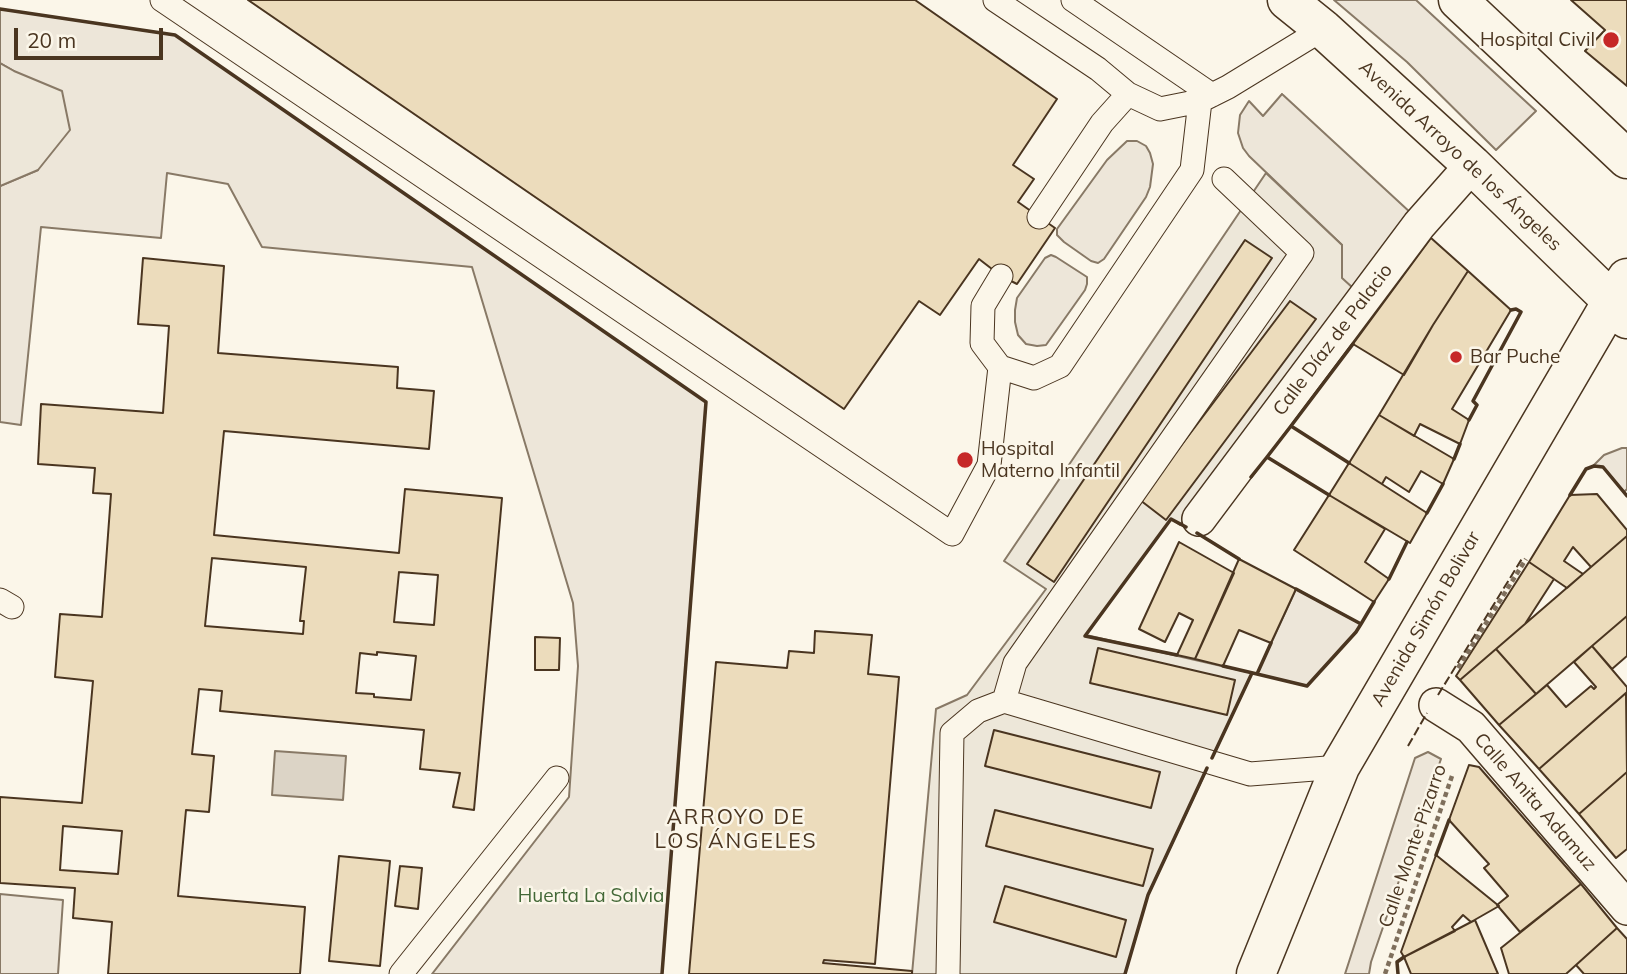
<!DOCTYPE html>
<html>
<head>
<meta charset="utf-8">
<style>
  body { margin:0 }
  #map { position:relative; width:1627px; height:974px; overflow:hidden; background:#fbf6e9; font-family:Mulish,sans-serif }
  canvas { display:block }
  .scale { position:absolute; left:14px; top:28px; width:149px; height:32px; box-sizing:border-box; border:4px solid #4a3520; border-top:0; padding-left:9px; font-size:21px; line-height:24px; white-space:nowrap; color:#4a3520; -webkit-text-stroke:5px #fbf6e9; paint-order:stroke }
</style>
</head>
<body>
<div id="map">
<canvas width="1627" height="974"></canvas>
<div class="scale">20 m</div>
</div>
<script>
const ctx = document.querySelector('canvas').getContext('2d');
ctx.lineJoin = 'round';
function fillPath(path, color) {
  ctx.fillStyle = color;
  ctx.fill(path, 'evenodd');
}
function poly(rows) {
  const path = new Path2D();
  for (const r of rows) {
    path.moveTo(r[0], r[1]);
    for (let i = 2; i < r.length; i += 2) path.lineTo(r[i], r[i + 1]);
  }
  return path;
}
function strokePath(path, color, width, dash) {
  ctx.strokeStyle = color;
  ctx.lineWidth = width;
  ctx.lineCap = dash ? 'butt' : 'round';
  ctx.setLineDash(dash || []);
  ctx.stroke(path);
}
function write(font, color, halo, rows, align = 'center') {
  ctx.font = font + ' Mulish,sans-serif';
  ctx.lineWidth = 5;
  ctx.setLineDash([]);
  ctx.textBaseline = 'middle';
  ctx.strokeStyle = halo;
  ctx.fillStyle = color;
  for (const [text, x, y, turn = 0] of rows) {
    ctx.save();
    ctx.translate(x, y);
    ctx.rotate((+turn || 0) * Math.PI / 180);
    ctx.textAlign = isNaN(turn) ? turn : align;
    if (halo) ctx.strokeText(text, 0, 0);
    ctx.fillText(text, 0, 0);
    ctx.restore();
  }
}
const green = poly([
  [1334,0,1416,0,1536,111,1496,150,1407,62,1334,0],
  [0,9,175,35,706,402,662,974,432,974,569,797,578,666,573,603,472,267,262,247,228,184,167,173,161,238,41,227,21,425,0,422,0,186,38,170,14,71,0,63,0,9],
  [1282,94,1412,214,1354,289,1341,278,1342,245,1249,156,1243,148,1238,133,1240,115,1249,101,1263,116,1282,94],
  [1127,141,1137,141,1146,146,1150,153,1153,164,1150,187,1146,197,1104,259,1098,263,1091,261,1064,242,1057,235,1057,229,1107,160,1127,141],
  [1051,255,1056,257,1087,277,1087,284,1085,290,1046,345,1037,346,1026,344,1018,335,1015,322,1015,310,1017,298,1045,258,1051,255],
  [1622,448,1627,448,1627,489,1624,492,1603,467,1595,466,1592,467,1604,455,1622,448],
  [1296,589,1361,624,1356,632,1307,686,1257,674,1296,589],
  [1428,752,1441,759,1371,962,1369,974,1345,974,1415,758,1428,752],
  [0,894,63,900,58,974,0,974,0,894]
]);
const parking = poly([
  [0,63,14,71,62,91,70,130,38,170,0,186,0,63],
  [1266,173,1342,245,1342,278,1354,289,1180,525,1171,519,1086,635,1252,673,1148,895,1125,974,912,974,936,709,967,695,1046,589,1004,561,1266,173]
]);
const water = poly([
  [275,751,346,756,343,800,272,795,275,751]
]);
const building = poly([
  [248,0,915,0,1057,99,1013,165,1034,179,1018,202,1055,228,1017,284,1001,276,979,259,940,315,919,301,844,409,248,0],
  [1571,0,1627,0,1627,86,1585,51,1605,30,1571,0],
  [1431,238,1468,271,1433,325,1404,375,1353,344,1431,238],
  [1245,240,1272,258,1054,582,1027,564,1245,240],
  [143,258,224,266,218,353,398,367,397,388,434,391,429,449,224,431,214,535,399,553,405,489,502,498,474,810,453,807,460,773,420,769,424,730,220,711,222,691,199,689,192,754,214,756,209,812,186,810,178,896,305,907,300,974,108,974,112,922,73,918,75,888,0,883,0,797,82,803,93,681,55,677,60,614,102,617,111,494,93,493,95,468,38,464,41,404,163,413,169,326,138,324,143,258],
  [212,558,306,567,300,621,304,621,303,634,205,626,212,558],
  [399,572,438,575,434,625,394,622,399,572],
  [377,652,416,656,411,700,374,697,374,694,356,693,360,653,377,655,377,652],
  [63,826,122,831,118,874,60,870,63,826],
  [1468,271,1511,310,1452,409,1469,420,1460,444,1420,424,1414,436,1379,415,1433,325,1468,271],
  [1290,301,1316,319,1166,520,1140,500,1290,301],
  [1379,415,1454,459,1443,484,1421,471,1409,492,1386,477,1382,484,1349,463,1379,415],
  [1349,463,1427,513,1410,543,1329,495,1349,463],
  [1597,494,1627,530,1627,536,1591,567,1573,547,1564,561,1583,574,1567,588,1529,562,1570,495,1597,494],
  [1329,495,1385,529,1365,562,1389,579,1374,602,1294,550,1329,495],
  [1627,536,1627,616,1536,694,1496,649,1627,536],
  [1179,542,1234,573,1195,659,1177,655,1193,620,1179,613,1165,642,1139,629,1179,542],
  [1239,559,1296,589,1271,643,1239,630,1223,666,1195,659,1239,559],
  [1529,562,1554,579,1525,624,1460,680,1456,676,1529,562],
  [1627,616,1627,656,1612,669,1592,646,1627,616],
  [815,631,872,635,868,674,899,677,875,964,824,960,823,963,912,971,912,974,689,974,716,662,787,668,789,651,814,653,815,631],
  [535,637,560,638,559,670,535,670,535,637],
  [1592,646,1627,687,1627,692,1539,769,1499,725,1547,685,1566,707,1591,686,1594,689,1596,687,1574,662,1592,646],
  [1098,648,1235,680,1227,715,1090,683,1098,648],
  [1496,649,1536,694,1499,725,1460,680,1496,649],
  [1626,693,1627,772,1579,814,1539,769,1626,693],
  [994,730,1160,772,1151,808,985,766,994,730],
  [1469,765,1479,767,1581,884,1520,932,1497,905,1508,896,1484,868,1489,864,1449,820,1469,765],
  [1627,772,1627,849,1616,858,1579,814,1627,772],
  [995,810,1153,849,1143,886,986,846,995,810],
  [1436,855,1499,906,1471,922,1463,915,1452,927,1455,931,1404,957,1401,952,1436,855],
  [339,856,390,861,380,966,329,961,339,856],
  [400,866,422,868,418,909,395,906,400,866],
  [1581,884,1617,928,1566,974,1509,974,1501,948,1581,884],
  [1005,886,1126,920,1116,957,994,922,1005,886],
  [1475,920,1498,974,1411,974,1404,957,1475,920],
  [1617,928,1627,939,1627,974,1584,974,1576,965,1617,928]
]);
const path = poly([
  [1458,668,1526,559],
  [1385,974,1453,773]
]);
const service = poly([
  [162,0,952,534,989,465,1000,367],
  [995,0,1098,69,1128,94,1160,109,1200,101,1228,87,1323,29],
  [1073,0,1212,95],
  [1039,217,1102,123,1128,94],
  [1001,276,983,306,982,343,1000,367,1034,378,1060,366,1192,170,1200,101],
  [0,600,12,607],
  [1004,701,1015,663,1302,253,1224,179],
  [401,974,557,778],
  [948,974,952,733,978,711,1004,701,1250,774,1340,767]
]);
const pedestrian = poly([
  [1199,519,1419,225,1472,165],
  [1436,705,1471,727,1627,908]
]);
const secondary = poly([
  [1287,0,1323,29,1472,165,1612,301,1627,319],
  [1458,0,1627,159],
  [1256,974,1340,767,1612,301,1627,278]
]);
const fence = poly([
  [1438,695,1523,557],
  [1408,746,1427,713]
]);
const wall = poly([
  [0,9,175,35,706,402,662,974],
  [1469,420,1477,405,1473,401,1521,312,1516,309,1511,310],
  [1291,426,1353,344],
  [1267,457,1291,426,1349,463],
  [1454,459,1460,444],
  [1251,477,1267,457,1329,495],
  [1570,495,1586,469,1594,466,1603,467,1627,496],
  [1427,513,1443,484],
  [1197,533,1239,559],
  [1389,579,1407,542],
  [1296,589,1361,624,1374,602],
  [1177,655,1085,636,1171,519,1186,527],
  [1223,666,1257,674,1271,643],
  [1257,674,1307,686,1356,632,1361,624],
  [1212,758,1252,673],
  [1436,855,1449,820],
  [1125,974,1148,895,1207,768],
  [1398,974,1397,962,1404,957]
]);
const markers = [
  [1611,40,9,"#c62828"],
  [1456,357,7,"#c62828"],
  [965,460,9,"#c62828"]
];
const poiNames = [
  ["Hospital Civil",1595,40,"right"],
  ["Bar Puche",1470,357],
  ["Hospital",981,449],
  ["Materno Infantil",981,471]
];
const streetNames = [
  ["Avenida Arroyo de los Ángeles",1460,156,43],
  ["Calle Díaz de Palacio",1333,340,-53],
  ["Avenida Simón Bolivar",1426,619,-60],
  ["Calle Anita Adamuz",1535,802,49],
  ["Calle Monte Pizarro",1413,846,-71]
];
const parkNames = [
  ["Huerta La Salvia",591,896]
];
const neighbourhoodNames = [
  ["ARROYO DE",736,818],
  ["LOS ÁNGELES",736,842]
];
fillPath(green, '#ede6d9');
strokePath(green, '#887966', 2);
fillPath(parking, '#ede7d9');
strokePath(parking, '#887966', 2);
fillPath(water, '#dcd4c6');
strokePath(water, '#887966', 2);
fillPath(building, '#ecdcbc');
strokePath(building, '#4a3520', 2);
strokePath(service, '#4a3520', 25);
strokePath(pedestrian, '#4a3520', 36);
strokePath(secondary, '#4a3520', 41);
strokePath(path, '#7f6f5c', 4.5, [5, 3.5]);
strokePath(service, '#fbf6e9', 23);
strokePath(pedestrian, '#fbf6e9', 33);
strokePath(secondary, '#fbf6e9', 38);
strokePath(fence, '#4a3520', 2, [9, 3.5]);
strokePath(wall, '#4a3520', 3.5);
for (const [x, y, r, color] of markers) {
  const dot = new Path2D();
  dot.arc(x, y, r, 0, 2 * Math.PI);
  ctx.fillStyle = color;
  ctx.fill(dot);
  strokePath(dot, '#fbf6e9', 2.5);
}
write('19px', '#4a3520', '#fbf6e9', poiNames, 'left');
write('19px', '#4a3520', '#fbf6e9', streetNames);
write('19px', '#436837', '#fbf6e9', parkNames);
ctx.letterSpacing = '2px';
write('21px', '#4a3520', '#fbf6e9', neighbourhoodNames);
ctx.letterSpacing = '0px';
</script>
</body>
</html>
